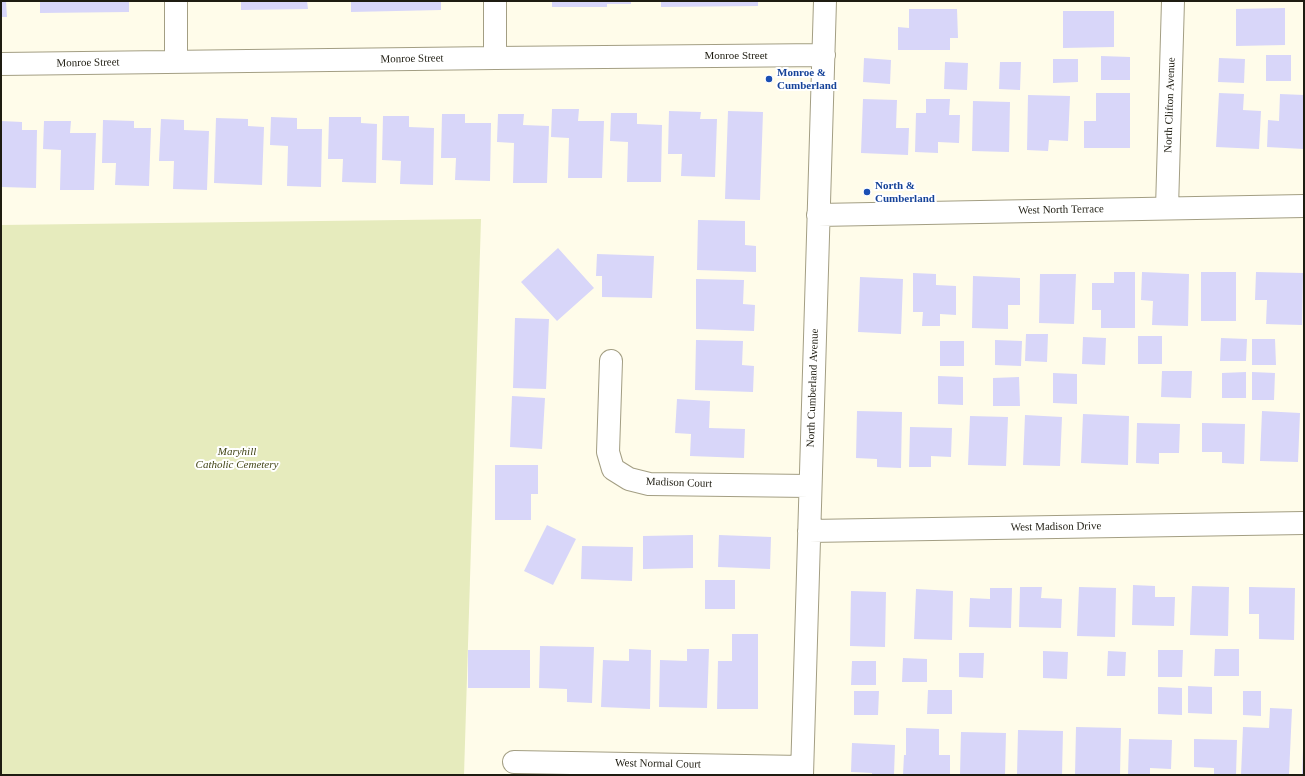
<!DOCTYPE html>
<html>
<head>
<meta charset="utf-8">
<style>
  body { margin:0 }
  #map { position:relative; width:1305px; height:776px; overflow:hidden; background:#fffcea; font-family:Georgia,serif }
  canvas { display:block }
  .frame { position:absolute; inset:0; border:2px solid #1e1c11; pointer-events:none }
</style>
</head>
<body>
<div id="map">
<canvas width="1305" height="776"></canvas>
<div class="frame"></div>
</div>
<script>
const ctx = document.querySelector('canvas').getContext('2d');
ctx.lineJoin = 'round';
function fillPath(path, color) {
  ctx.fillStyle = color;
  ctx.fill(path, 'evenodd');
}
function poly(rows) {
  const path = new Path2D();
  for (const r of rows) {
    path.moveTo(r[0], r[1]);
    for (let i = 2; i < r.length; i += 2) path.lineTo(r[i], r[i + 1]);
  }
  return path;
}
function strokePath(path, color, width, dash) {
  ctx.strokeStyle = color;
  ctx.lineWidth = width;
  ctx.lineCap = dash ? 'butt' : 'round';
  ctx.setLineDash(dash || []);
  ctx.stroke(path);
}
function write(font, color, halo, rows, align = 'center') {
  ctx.font = font + ' Georgia,serif';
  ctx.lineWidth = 4;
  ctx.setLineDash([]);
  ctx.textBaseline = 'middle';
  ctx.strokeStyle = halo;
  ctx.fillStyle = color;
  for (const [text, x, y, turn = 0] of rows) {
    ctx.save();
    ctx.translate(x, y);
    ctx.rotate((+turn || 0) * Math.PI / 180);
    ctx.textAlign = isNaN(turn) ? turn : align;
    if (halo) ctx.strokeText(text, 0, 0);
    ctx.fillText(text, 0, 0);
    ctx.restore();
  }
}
const green = poly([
  [481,219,464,775,1,775,1,225]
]);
const building = poly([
  [1,1,6,1,7,17,1,17],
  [40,1,129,1,129,12,40,13],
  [241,1,307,1,308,9,241,10],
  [351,1,441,1,441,10,351,12],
  [552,1,631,1,631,4,607,4,607,7,552,7],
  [661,1,758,1,758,6,661,7],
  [1285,8,1285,45,1236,46,1236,9],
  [909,9,957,9,958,38,950,38,950,50,898,50,898,27,909,28],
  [1063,11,1114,11,1114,47,1063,48],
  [1266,55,1291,55,1291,81,1266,81],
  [1101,56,1130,57,1130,80,1101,80],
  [864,58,891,60,890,84,863,82],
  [1219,58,1245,59,1244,83,1218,82],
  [1053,59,1078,59,1078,82,1053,83],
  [945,62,968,63,967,90,944,89],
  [1000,62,1021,62,1020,90,999,89],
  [1096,93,1130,93,1130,148,1084,148,1084,121,1096,121],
  [1219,93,1244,94,1243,110,1261,111,1259,149,1216,147],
  [1280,94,1304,95,1304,149,1267,147,1268,120,1279,121],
  [1028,95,1070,96,1068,141,1049,140,1048,151,1027,150],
  [863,99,897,100,896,128,909,128,908,155,861,153],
  [926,99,950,99,949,115,960,115,959,143,938,142,938,153,915,152,916,113,926,113],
  [973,101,1010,102,1009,152,972,151],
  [552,109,579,109,578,121,604,121,602,178,568,178,569,138,551,137],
  [669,111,701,112,700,119,717,119,715,177,681,176,682,154,668,154],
  [728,111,763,112,760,200,725,199],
  [611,113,637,113,637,124,662,125,661,182,627,182,628,142,610,141],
  [442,114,465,114,465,123,491,123,490,181,455,180,456,158,441,158],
  [498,114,524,114,523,125,549,126,547,183,513,183,514,143,497,142],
  [383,116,409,116,409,127,434,128,433,185,400,184,401,161,382,160],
  [271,117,297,118,297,129,322,129,321,187,287,186,288,146,270,145],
  [329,117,361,117,361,123,377,124,376,183,342,182,343,159,328,159],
  [216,118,248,119,248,126,264,127,262,185,214,183],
  [161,119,184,120,184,130,209,131,207,190,173,189,174,161,159,161],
  [103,120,134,121,134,128,151,128,149,186,115,185,116,163,102,163],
  [1,121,22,122,22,130,37,130,36,188,2,187],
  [44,121,71,121,70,133,96,133,94,190,60,190,61,150,43,149],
  [698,220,745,221,745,245,756,246,756,272,697,270],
  [558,248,594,288,557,321,521,282],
  [597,254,654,256,652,298,602,297,602,276,596,276],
  [1114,272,1135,272,1135,328,1101,328,1101,310,1092,310,1092,283,1114,283],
  [1142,272,1189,274,1188,326,1152,325,1153,301,1141,300],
  [1201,272,1236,272,1236,321,1201,321],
  [1256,272,1303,273,1302,325,1266,324,1267,300,1255,300],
  [913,273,936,274,936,285,956,286,956,315,940,314,940,326,922,326,923,312,913,312],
  [1040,274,1076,274,1074,324,1039,323],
  [973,276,1020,278,1020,305,1008,305,1008,329,972,328],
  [860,277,903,279,901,334,858,332],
  [696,279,744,280,743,304,755,305,754,331,696,329],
  [515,318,549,319,546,389,513,388],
  [1026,334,1048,334,1047,362,1025,361],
  [1138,336,1162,336,1162,364,1138,364],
  [1083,337,1106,338,1105,365,1082,364],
  [1221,338,1247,339,1246,361,1220,361],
  [1252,339,1275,339,1276,365,1252,365],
  [696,340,743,341,742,365,754,366,753,392,695,390],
  [995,340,1022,341,1021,366,995,365],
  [940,341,964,341,964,366,940,366],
  [1162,371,1192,371,1191,398,1161,397],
  [1246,372,1246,398,1222,398,1222,373],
  [1252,372,1275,373,1274,400,1252,400],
  [1053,373,1077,374,1077,404,1053,403],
  [938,376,963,377,963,405,938,404],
  [1019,377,1020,406,993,406,993,378],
  [512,396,545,398,542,449,510,447],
  [677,399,710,401,709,428,745,429,744,458,690,456,691,434,675,433],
  [857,411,902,412,901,468,877,467,877,459,856,458],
  [1262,411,1300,413,1298,462,1260,461],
  [1083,414,1129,416,1128,465,1081,463],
  [1025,415,1062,417,1060,466,1023,465],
  [970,416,1008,417,1006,466,968,465],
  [1137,423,1180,424,1179,453,1159,453,1159,464,1136,463],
  [1202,423,1245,424,1244,464,1222,463,1222,452,1202,452],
  [910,427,952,428,951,457,931,456,931,467,909,467],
  [495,465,538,465,538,494,531,494,531,520,495,520],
  [547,525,576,539,553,585,524,571],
  [693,535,693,568,643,569,643,536],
  [719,535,771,537,770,569,718,567],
  [582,546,633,547,632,581,581,579],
  [705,580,735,580,735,609,705,609],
  [1133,585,1155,586,1155,597,1175,597,1174,626,1132,625],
  [1192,586,1229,587,1228,636,1190,635],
  [1020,587,1042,587,1041,598,1062,599,1061,628,1019,627],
  [1079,587,1116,588,1115,637,1077,636],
  [1249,587,1295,588,1294,640,1259,639,1259,614,1249,614],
  [990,588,1012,588,1011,628,969,627,970,598,990,599],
  [916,589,953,591,952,640,914,639],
  [851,591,886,592,885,647,850,646],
  [732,634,758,634,758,709,717,709,718,661,732,661],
  [540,646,594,647,592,703,567,702,567,689,539,688],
  [629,649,651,650,650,709,601,707,603,660,629,661],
  [687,649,709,649,707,708,659,707,660,660,687,661],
  [1215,649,1239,649,1239,676,1214,676],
  [468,650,530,650,530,688,468,688],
  [1158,650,1183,650,1182,677,1158,677],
  [1043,651,1068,652,1067,679,1043,678],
  [1108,651,1126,652,1125,676,1107,676],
  [959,653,984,653,983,678,959,677],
  [903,658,927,659,927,682,902,682],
  [852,661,876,661,876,685,851,685],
  [1188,686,1212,687,1212,714,1188,713],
  [1158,687,1182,688,1182,715,1158,714],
  [928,690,952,690,952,714,927,714],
  [854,691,879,691,878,715,854,715],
  [1243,691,1261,691,1261,716,1243,715],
  [1270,708,1292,709,1289,775,1241,775,1243,727,1269,728],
  [1076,727,1121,728,1120,775,1075,775],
  [906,728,939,729,939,755,950,755,950,775,903,775,904,755,906,755],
  [1018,730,1063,731,1062,775,1017,775],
  [961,732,1006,733,1005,775,960,775],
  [1129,739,1172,740,1171,769,1150,768,1150,775,1128,775],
  [1194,739,1237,740,1236,775,1214,775,1214,768,1194,767],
  [852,743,895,745,894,775,872,775,872,773,851,772],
  [1303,748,1304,748,1304,774,1302,774]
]);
const minor = poly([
  [176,1,176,62],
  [495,58,495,1],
  [1,64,495,58,824,55],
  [1167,208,1173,1],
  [818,215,1304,206],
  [611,361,608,452,613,469,629,479,649,484,809,486],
  [809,531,1304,523],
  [514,762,802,767],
  [802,775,825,1]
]);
const markers = [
  [769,79,4,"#1a4fb4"],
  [867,192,4,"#1a4fb4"]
];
const streetNames = [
  ["Monroe Street",736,56],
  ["Monroe Street",412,59,-1],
  ["Monroe Street",88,63,-1],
  ["North Clifton Avenue",1170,105,-88],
  ["West North Terrace",1061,210,-1],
  ["North Cumberland Avenue",813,388,-88],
  ["Madison Court",679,483,2],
  ["West Madison Drive",1056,527,-1],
  ["West Normal Court",658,764,1]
];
const transitNames = [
  ["Monroe &",777,73],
  ["Cumberland",777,86],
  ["North &",875,186],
  ["Cumberland",875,199]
];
const parkNames = [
  ["Maryhill",237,452],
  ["Catholic Cemetery",237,465]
];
fillPath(green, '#e6ebbd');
fillPath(building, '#d8d6f9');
strokePath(minor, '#a39e83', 24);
strokePath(minor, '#fff', 22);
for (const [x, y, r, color] of markers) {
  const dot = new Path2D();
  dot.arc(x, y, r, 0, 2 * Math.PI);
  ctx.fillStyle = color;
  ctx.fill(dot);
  strokePath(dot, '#fff', 1.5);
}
write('11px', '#1e1c11', '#fff', streetNames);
write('bold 11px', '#164399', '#fff', transitNames, 'left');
write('italic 11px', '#444719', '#fff', parkNames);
</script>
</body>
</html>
